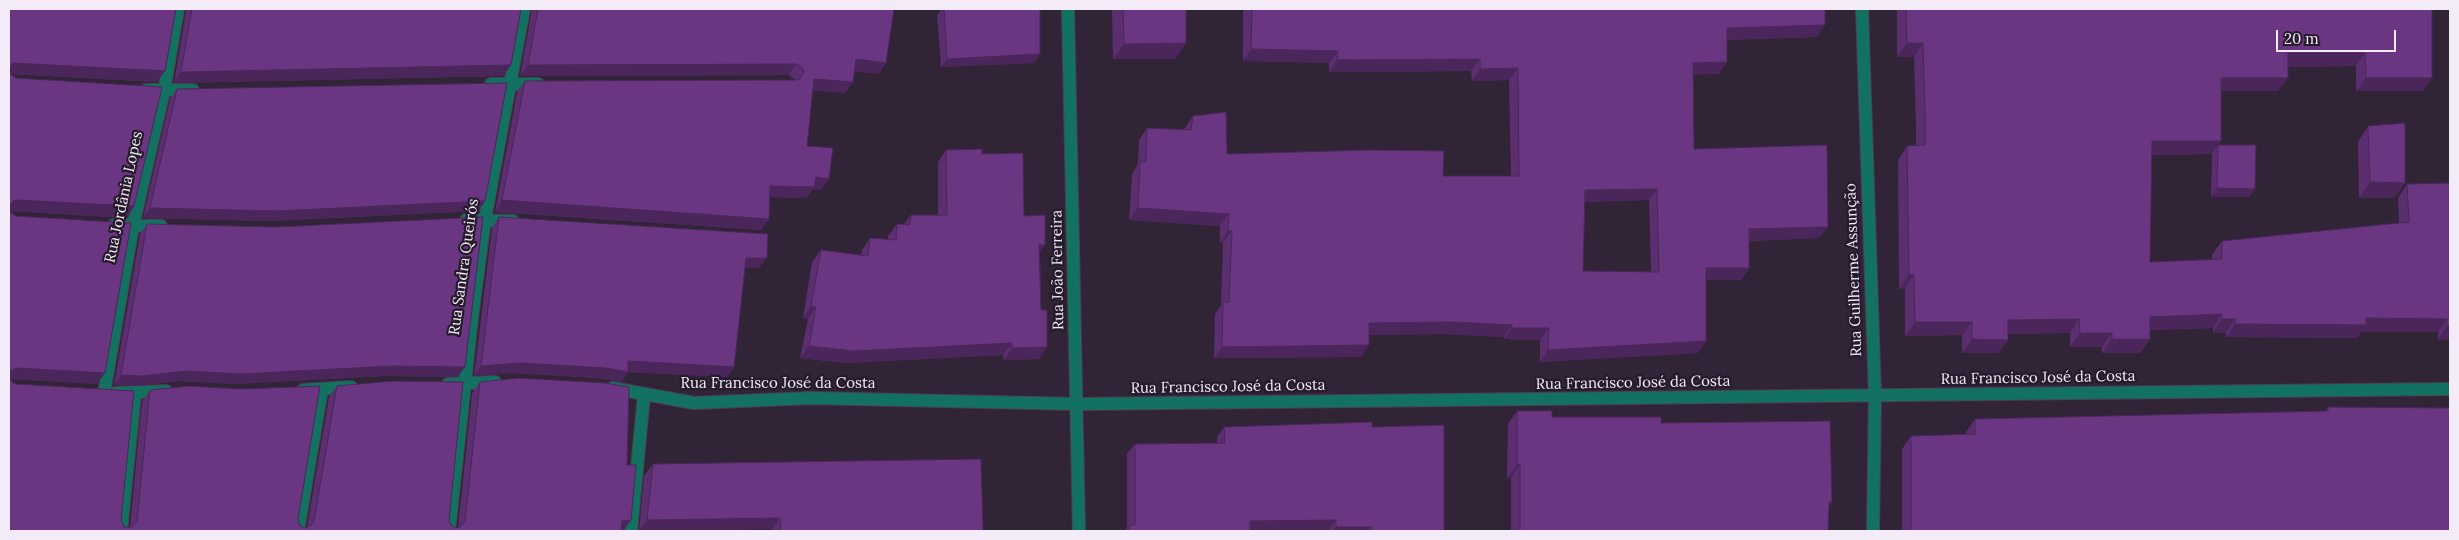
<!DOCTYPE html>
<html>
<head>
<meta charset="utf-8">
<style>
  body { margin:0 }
  #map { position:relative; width:2459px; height:540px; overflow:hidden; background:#302436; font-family:Lora,serif }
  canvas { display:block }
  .frame { position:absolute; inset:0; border:10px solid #f3ebf7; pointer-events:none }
  .scale { position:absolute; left:2276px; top:30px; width:120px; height:22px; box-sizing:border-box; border:2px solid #f3ebf7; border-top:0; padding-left:6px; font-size:15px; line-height:18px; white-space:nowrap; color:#f3ebf7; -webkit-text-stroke:4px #261b2c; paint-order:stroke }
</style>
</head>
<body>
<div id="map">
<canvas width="2459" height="540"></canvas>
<div class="frame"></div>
<div class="scale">20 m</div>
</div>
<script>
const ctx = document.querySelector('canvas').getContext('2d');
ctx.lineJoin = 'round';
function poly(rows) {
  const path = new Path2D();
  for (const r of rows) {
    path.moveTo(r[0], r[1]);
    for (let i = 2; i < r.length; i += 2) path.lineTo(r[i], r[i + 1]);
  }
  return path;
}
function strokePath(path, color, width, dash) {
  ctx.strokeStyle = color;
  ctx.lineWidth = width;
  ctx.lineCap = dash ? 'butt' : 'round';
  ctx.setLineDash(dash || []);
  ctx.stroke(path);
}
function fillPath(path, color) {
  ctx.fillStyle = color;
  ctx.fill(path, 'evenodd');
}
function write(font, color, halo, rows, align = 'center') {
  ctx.font = font + ' Lora,serif';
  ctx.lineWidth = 4.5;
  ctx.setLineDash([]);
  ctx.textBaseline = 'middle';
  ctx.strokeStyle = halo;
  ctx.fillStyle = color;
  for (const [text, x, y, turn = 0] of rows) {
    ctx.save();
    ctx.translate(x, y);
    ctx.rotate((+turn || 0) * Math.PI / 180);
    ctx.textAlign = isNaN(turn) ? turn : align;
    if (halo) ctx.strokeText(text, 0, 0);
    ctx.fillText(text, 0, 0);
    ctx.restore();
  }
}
const street = poly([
  [1068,9,1079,531],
  [1862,9,1875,396,1873,531],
  [491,84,538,84],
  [146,90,193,90],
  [466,220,513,221],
  [114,225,161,226],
  [448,384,495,382],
  [612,388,694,403,811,398,1078,404,2450,389],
  [303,390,351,387],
  [104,393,133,226,164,91,178,9],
  [116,393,166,391],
  [121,531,135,394],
  [298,531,322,389],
  [449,531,472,318,485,219,524,9],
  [631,531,644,395]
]);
const wall = poly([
  [9,9,157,82,11,74,134,206,127,218,10,211,97,384,10,379,12,382,121,519,124,527,130,527,142,401,150,390,298,519,300,526,305,528,307,527,329,397,337,386,449,519,450,524,455,528,458,528,472,393,480,382,627,465,631,520,623,531,9,531],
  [185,9,521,9,503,76,174,83,186,10],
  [532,9,894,9,879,74,854,71,853,82,845,93,813,90,807,146,829,179,821,190,813,189,806,198,770,197,769,219,761,230,495,212,517,92,525,81,795,80,795,79,788,75,520,76],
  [942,9,1040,9,1040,54,1034,63,941,67,937,15],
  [1112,9,1186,9,1186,43,1175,59,1113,59],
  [1243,9,1825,9,1817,37,1727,40,1719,74,1693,74,1694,149,1819,238,1749,241,1749,268,1741,280,1706,280,1698,353,1540,362,1540,340,1504,339,1504,337,1443,334,1369,335,1361,357,1214,358,1215,314,1221,305,1223,243,1220,243,1220,226,1129,220,1132,174,1138,164,1139,140,1147,128,1184,129,1185,128,1193,116,1227,154,1443,176,1511,176,1509,80,1472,81,1471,71,1329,72,1329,63,1243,61],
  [1649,200,1651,272,1583,271,1585,202],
  [1897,9,2432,9,2423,91,2356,91,2356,66,2288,67,2278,91,2221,91,2218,145,2255,189,2249,197,2211,197,2212,154,2151,155,2150,262,2212,260,2212,255,2222,241,2399,223,2398,198,2407,184,2450,183,2450,340,2438,340,2438,332,2361,332,2357,338,2226,337,2226,333,2213,333,2213,328,2150,330,2150,339,2140,353,2102,353,2102,347,2070,347,2070,333,2008,334,2008,340,1998,353,1962,353,1962,335,1905,336,1905,288,1899,289,1898,160,1907,146,1916,146,1916,127,1914,57,1897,57],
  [177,89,485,201,478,211,270,221,143,218,170,99],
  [2368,126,2405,183,2394,198,2359,198,2358,142],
  [946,150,982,154,1024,216,1040,253,1041,310,1047,347,1039,359,1004,360,1003,355,845,363,800,358,808,319,803,318,812,262,821,250,861,255,862,250,870,238,888,240,888,236,897,224,904,224,911,215,938,215,938,162],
  [499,217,759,268,745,268,734,367,727,377,628,372,621,382,598,378,511,373,474,376,492,228],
  [147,224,465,367,457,377,385,376,234,384,180,381,135,386,114,385,140,234],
  [2328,407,2450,531,1902,531,1902,449,1911,436,1966,434,1966,432,1975,419,2325,411],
  [1517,411,1552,417,1661,423,1832,502,1829,506,1828,531,1511,531,1511,478,1507,478,1508,424],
  [1224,427,1372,427,1444,531,1328,531,1328,530,1125,531,1127,528,1127,454,1135,444,1217,443,1217,437],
  [653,464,983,531,772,531,772,529,639,531,644,476]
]);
const shadedWall = poly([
  [1825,25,1817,37,1718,40,1727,28],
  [1186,43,1175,59,1113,59,1124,44],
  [1907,43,1923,43,1914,57,1897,57],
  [1251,49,1338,51,1329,63,1243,61],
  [2288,53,2365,53,2356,66,2278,67],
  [1040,54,1034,63,941,67,947,59],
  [856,59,886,63,879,74,848,70],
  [1480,59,1471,71,1329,72,1337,60],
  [1727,62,1719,74,1685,75,1693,63],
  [13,63,165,71,157,82,9,74,9,69],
  [796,64,788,75,520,76,528,65],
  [511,65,503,76,174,83,181,72],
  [1518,68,1509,80,1472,81,1480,69],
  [2221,78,2288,78,2278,91,2211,91],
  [2366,78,2432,78,2423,91,2356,91],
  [814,79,853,82,845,93,806,90],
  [2152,141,2221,141,2212,154,2142,155],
  [816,177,829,179,821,190,813,189,806,198,762,197,770,186],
  [2370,182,2405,183,2394,198,2359,198],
  [2217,188,2255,189,2249,197,2211,197],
  [1657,189,1649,200,1577,202,1585,190],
  [17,200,134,206,127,218,9,211,9,207,13,201],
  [502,200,769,219,761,230,495,212],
  [485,201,478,211,270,221,143,218,150,208],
  [1138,208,1229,214,1220,226,1129,220],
  [1828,227,1819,238,1741,241,1749,229],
  [1228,231,1232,231,1223,243,1220,243],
  [1039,245,1045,245,1037,257],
  [746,258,767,258,759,268,739,268],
  [1706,268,1749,268,1741,280,1698,280],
  [1909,275,1914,275,1905,288,1899,289],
  [811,306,816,307,808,319,803,318],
  [2222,314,2213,328,2140,330,2150,317],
  [2366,318,2447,319,2438,332,2361,332,2357,338,2226,337,2235,324],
  [2079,319,2070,333,1999,334,2008,320],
  [2222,319,2235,319,2226,333,2213,333],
  [1451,322,1512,325,1504,337,1443,334,1361,335,1369,323],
  [1915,322,1972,322,1962,335,1905,336],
  [2447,326,2450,326,2450,340,2438,340],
  [1512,328,1549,328,1540,340,1504,339],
  [2080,333,2112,333,2102,347,2070,347],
  [1972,339,2008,340,1998,353,1962,353],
  [2112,339,2150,339,2140,353,2102,353],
  [1706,341,1698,353,1540,362,1548,350],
  [1012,343,1003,355,845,363,800,358,809,346],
  [1369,345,1361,357,1214,358,1222,347],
  [1047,347,1039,359,1004,360,1012,348],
  [628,361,734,367,727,377,628,372,621,382,598,378,511,373,474,376,481,366,519,363],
  [392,366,465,367,457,377,385,376,234,384,180,381,135,386,114,385,121,375,187,371],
  [17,368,105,373,97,384,9,379,9,373,10,371],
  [1520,464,1511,478,1507,478,1517,465],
  [780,518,772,529,639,531,647,520],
  [631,520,623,531,614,531,622,521],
  [1336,520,1328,530,1243,531,1250,521],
  [1336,527,1371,527,1368,531,1333,531]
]);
const building = poly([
  [9,9,176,9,165,71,13,63,9,69,9,9],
  [192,9,521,9,511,65,181,72,192,9],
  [538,9,894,9,886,63,856,59,853,82,814,79,807,146,833,148,829,179,816,177,814,187,770,186,769,219,502,200,525,81,796,80,800,79,804,72,802,67,796,64,528,65,538,9],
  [944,9,1040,9,1040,54,947,59,944,9],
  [1123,9,1186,9,1186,43,1124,44,1123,9],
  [1252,9,1825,9,1825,25,1727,28,1727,62,1693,63,1694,149,1827,145,1828,227,1749,229,1749,268,1706,268,1706,341,1548,350,1549,328,1512,328,1512,325,1451,322,1369,323,1369,345,1222,347,1223,302,1229,302,1232,231,1228,231,1229,214,1138,208,1140,162,1146,162,1147,128,1191,130,1193,116,1226,112,1227,154,1368,150,1444,151,1443,176,1519,176,1518,68,1480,69,1480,59,1337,60,1338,51,1251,49,1252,9],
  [1657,189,1659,272,1583,271,1585,190,1657,189],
  [1906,9,2432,9,2432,78,2366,78,2365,53,2288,53,2288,78,2221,78,2221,141,2152,141,2150,262,2222,259,2222,241,2409,222,2407,184,2450,183,2450,326,2447,326,2447,319,2366,318,2366,325,2235,324,2235,319,2222,319,2222,314,2150,317,2150,339,2112,339,2112,333,2080,333,2079,319,2008,320,2008,340,1972,339,1972,322,1915,322,1914,275,1909,275,1907,146,1925,145,1925,113,1923,43,1907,43,1906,9],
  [9,69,9,73,16,78,162,87,134,206,17,200,13,201,9,207,9,69],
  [507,83,485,201,277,211,150,208,177,89,507,83],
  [2405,123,2405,183,2370,182,2368,126,2405,123],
  [2218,145,2256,145,2255,189,2217,188,2218,145],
  [982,149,982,154,1023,153,1024,216,1045,215,1045,245,1039,245,1041,310,1047,310,1047,347,1012,348,1012,343,853,351,809,346,816,307,811,306,821,250,868,256,870,238,896,240,897,224,910,225,911,215,947,215,946,150,982,149],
  [9,207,10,212,16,216,131,223,105,373,17,368,10,371,9,376,9,207],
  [483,217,465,367,392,366,241,374,187,371,142,376,121,375,147,224,277,227,483,217],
  [499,217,768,234,767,258,746,258,734,367,628,361,628,372,606,368,519,363,481,366,499,217],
  [9,376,12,382,16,384,134,391,121,519,124,527,132,527,137,521,150,390,189,386,242,389,320,386,298,519,300,526,305,528,312,525,314,521,337,386,393,381,463,382,449,519,450,524,455,528,460,527,465,521,480,382,519,378,605,383,629,387,627,465,636,465,631,520,622,521,621,531,9,531,9,376],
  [2328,407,2450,408,2450,531,1911,531,1911,436,1975,434,1975,419,2328,411,2328,407],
  [1517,411,1552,411,1552,417,1661,417,1661,423,1830,421,1832,502,1829,502,1828,531,1520,531,1520,464,1517,465,1517,411],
  [1372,422,1372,427,1444,425,1444,531,1371,531,1371,527,1336,527,1336,520,1250,521,1250,531,1129,531,1129,525,1135,525,1135,444,1225,443,1224,427,1372,422],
  [981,459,983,531,781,531,780,518,647,520,653,464,981,459]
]);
const streetNames = [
  ["Rua Jordânia Lopes",124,197,-78],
  ["Rua Sandra Queirós",464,267,-82],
  ["Rua João Ferreira",1058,270,-91],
  ["Rua Guilherme Assunção",1854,270,-92],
  ["Rua Francisco José da Costa",2038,378,-1],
  ["Rua Francisco José da Costa",1633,383,-1],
  ["Rua Francisco José da Costa",778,384],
  ["Rua Francisco José da Costa",1228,387,-1]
];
strokePath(street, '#4b4051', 14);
strokePath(street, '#137161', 12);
fillPath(wall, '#5b2e6f');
fillPath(shadedWall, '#4a265a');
fillPath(building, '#6a3681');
strokePath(building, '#4a265a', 1);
write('15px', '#f3ebf7', '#261b2c', streetNames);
</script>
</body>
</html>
